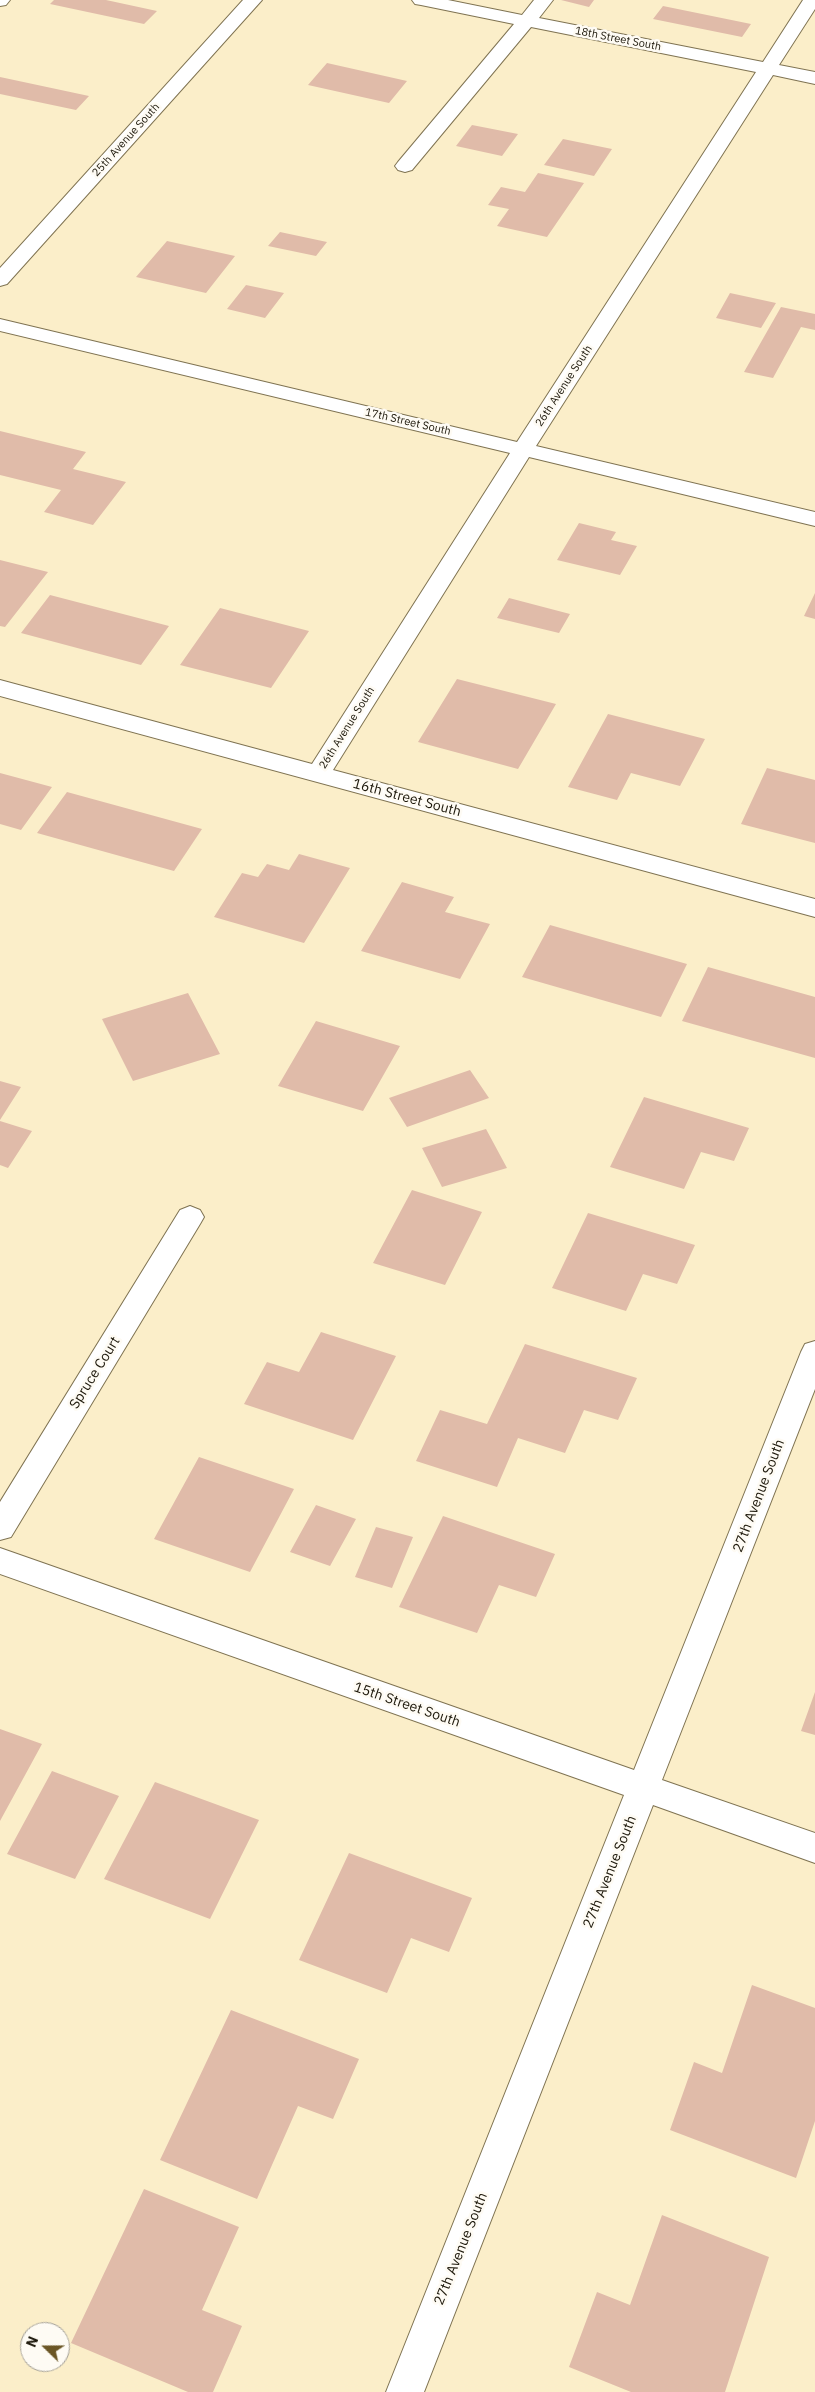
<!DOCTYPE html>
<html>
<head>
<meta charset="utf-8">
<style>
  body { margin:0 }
  #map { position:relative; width:815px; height:2392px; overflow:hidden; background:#fbeec9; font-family:"IBM Plex Sans",sans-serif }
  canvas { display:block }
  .north { position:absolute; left:20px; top:2322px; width:50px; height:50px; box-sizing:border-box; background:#fefbf4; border:1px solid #a4a097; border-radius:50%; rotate:292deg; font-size:14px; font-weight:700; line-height:20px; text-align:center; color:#1d180b }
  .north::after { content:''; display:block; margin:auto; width:18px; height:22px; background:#6b5625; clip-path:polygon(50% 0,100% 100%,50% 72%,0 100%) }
</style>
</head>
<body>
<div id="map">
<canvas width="815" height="2392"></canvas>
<div class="north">N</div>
</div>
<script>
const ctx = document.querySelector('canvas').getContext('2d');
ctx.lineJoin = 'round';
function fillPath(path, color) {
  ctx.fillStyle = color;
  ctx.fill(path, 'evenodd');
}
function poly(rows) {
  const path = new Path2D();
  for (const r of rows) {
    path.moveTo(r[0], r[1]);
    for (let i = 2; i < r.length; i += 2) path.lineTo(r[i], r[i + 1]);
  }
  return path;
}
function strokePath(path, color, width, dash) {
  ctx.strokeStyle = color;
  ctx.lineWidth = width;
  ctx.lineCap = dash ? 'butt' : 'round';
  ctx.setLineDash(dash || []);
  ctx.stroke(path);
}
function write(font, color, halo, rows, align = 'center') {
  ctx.font = font + ' "IBM Plex Sans",sans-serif';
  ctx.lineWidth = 5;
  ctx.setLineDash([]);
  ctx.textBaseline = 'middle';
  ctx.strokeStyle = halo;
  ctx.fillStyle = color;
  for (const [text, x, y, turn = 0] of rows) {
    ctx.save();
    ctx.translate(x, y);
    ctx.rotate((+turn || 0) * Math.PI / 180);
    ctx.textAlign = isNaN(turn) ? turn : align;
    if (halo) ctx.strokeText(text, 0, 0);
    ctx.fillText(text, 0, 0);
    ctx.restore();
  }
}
const building = poly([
  [54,0,106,0,157,11,144,24,50,4],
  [561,0,594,0,589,7],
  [663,6,751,24,742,37,653,19],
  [327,63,407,81,389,103,308,85],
  [0,77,89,96,76,110,0,94],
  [472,125,518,134,502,156,456,146],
  [563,139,612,149,594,176,544,165],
  [538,173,584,183,547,237,497,226,509,209,488,205,501,187,525,192],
  [280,232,327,242,316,256,268,246],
  [167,241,235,256,206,293,136,277],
  [246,285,284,293,265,318,227,309],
  [730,293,776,303,761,328,716,318],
  [781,307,815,314,815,330,801,327,773,378,744,372],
  [0,431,86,452,73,469,126,482,93,525,44,512,61,490,0,475],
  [579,523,616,532,611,540,637,546,620,575,557,560],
  [0,560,48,572,5,627,0,626],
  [815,593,815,619,804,616],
  [50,595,169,626,141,665,21,633],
  [509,598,570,614,559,633,497,618],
  [220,608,309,631,271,688,180,665],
  [457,679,556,704,518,769,418,742],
  [608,714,705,739,680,786,631,773,617,800,568,787],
  [767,768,815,780,815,843,741,824],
  [0,773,52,787,21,830,0,824],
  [67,792,202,829,174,871,37,833],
  [299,854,350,868,304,943,214,917,242,873,258,877,267,864,289,870],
  [402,882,454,897,445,912,490,924,460,979,361,951],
  [550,925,687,964,661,1017,522,977],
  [708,967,815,997,815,1058,682,1021],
  [188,993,220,1054,133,1081,102,1019],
  [316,1021,400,1046,363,1111,278,1086],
  [470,1070,489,1098,407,1127,389,1098],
  [0,1081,21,1087,0,1120],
  [644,1097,749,1128,734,1161,701,1152,684,1189,610,1167],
  [0,1121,32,1131,8,1168,0,1165],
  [486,1129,507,1168,442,1187,422,1148],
  [412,1190,482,1212,445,1285,373,1263],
  [588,1213,695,1245,677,1284,643,1274,626,1311,552,1288],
  [321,1332,396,1356,353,1440,244,1404,267,1362,299,1372],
  [525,1344,637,1378,618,1420,584,1410,565,1453,518,1438,497,1487,416,1461,440,1410,487,1424],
  [199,1457,294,1489,250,1572,154,1539],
  [316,1505,356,1519,330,1566,290,1552],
  [443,1516,555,1554,536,1597,499,1585,477,1633,399,1607],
  [376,1527,413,1537,392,1588,355,1577],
  [815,1692,815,1735,801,1731],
  [0,1729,42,1744,0,1821],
  [52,1771,119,1796,75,1879,7,1854],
  [155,1782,259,1820,210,1919,104,1879],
  [349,1853,472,1898,449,1952,411,1938,387,1993,299,1960],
  [752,1985,815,2008,815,2121,796,2178,670,2130,694,2062,722,2073],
  [231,2010,359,2059,333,2119,298,2106,257,2199,160,2160],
  [144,2189,239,2227,202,2310,242,2326,213,2392,188,2392,71,2343],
  [662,2215,769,2257,725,2392,631,2392,569,2367,597,2292,630,2305]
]);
const minor = poly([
  [0,0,10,0,6,5,0,6,0,0],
  [243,0,262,0,7,284,0,286,0,268,243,0],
  [412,0,448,0,522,15,534,0,553,0,539,18,763,62,803,0,815,0,815,9,779,65,815,72,815,84,773,75,536,446,815,512,815,526,529,457,333,770,815,899,815,917,0,696,0,680,312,764,510,453,0,331,0,319,517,442,756,72,531,27,412,170,405,172,398,170,395,166,398,162,514,24,421,5,415,4,412,0],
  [190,1206,200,1210,204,1217,200,1224,11,1537,0,1540,0,1502,180,1210,190,1206],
  [815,1341,815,1389,662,1780,815,1833,815,1863,653,1805,424,2392,386,2392,624,1795,0,1574,0,1548,634,1770,801,1352,805,1344,815,1341]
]);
const farStreetnames = [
  ["18th Street South",618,39,11],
  ["25th Avenue South",126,140,-48],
  ["26th Avenue South",564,386,-57],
  ["17th Street South",408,422,13],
  ["26th Avenue South",347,728,-58]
];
const streetNames = [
  ["16th Street South",407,798,15],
  ["Spruce Court",95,1373,-58],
  ["27th Avenue South",759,1496,-69],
  ["15th Street South",407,1705,19],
  ["27th Avenue South",610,1872,-68],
  ["27th Avenue South",461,2249,-68]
];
fillPath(building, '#e0bba9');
strokePath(minor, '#7f7352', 2);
fillPath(minor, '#fff');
write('11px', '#1d180b', '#fefbf4', farStreetnames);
write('14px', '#1d180b', '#fefbf4', streetNames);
</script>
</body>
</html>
